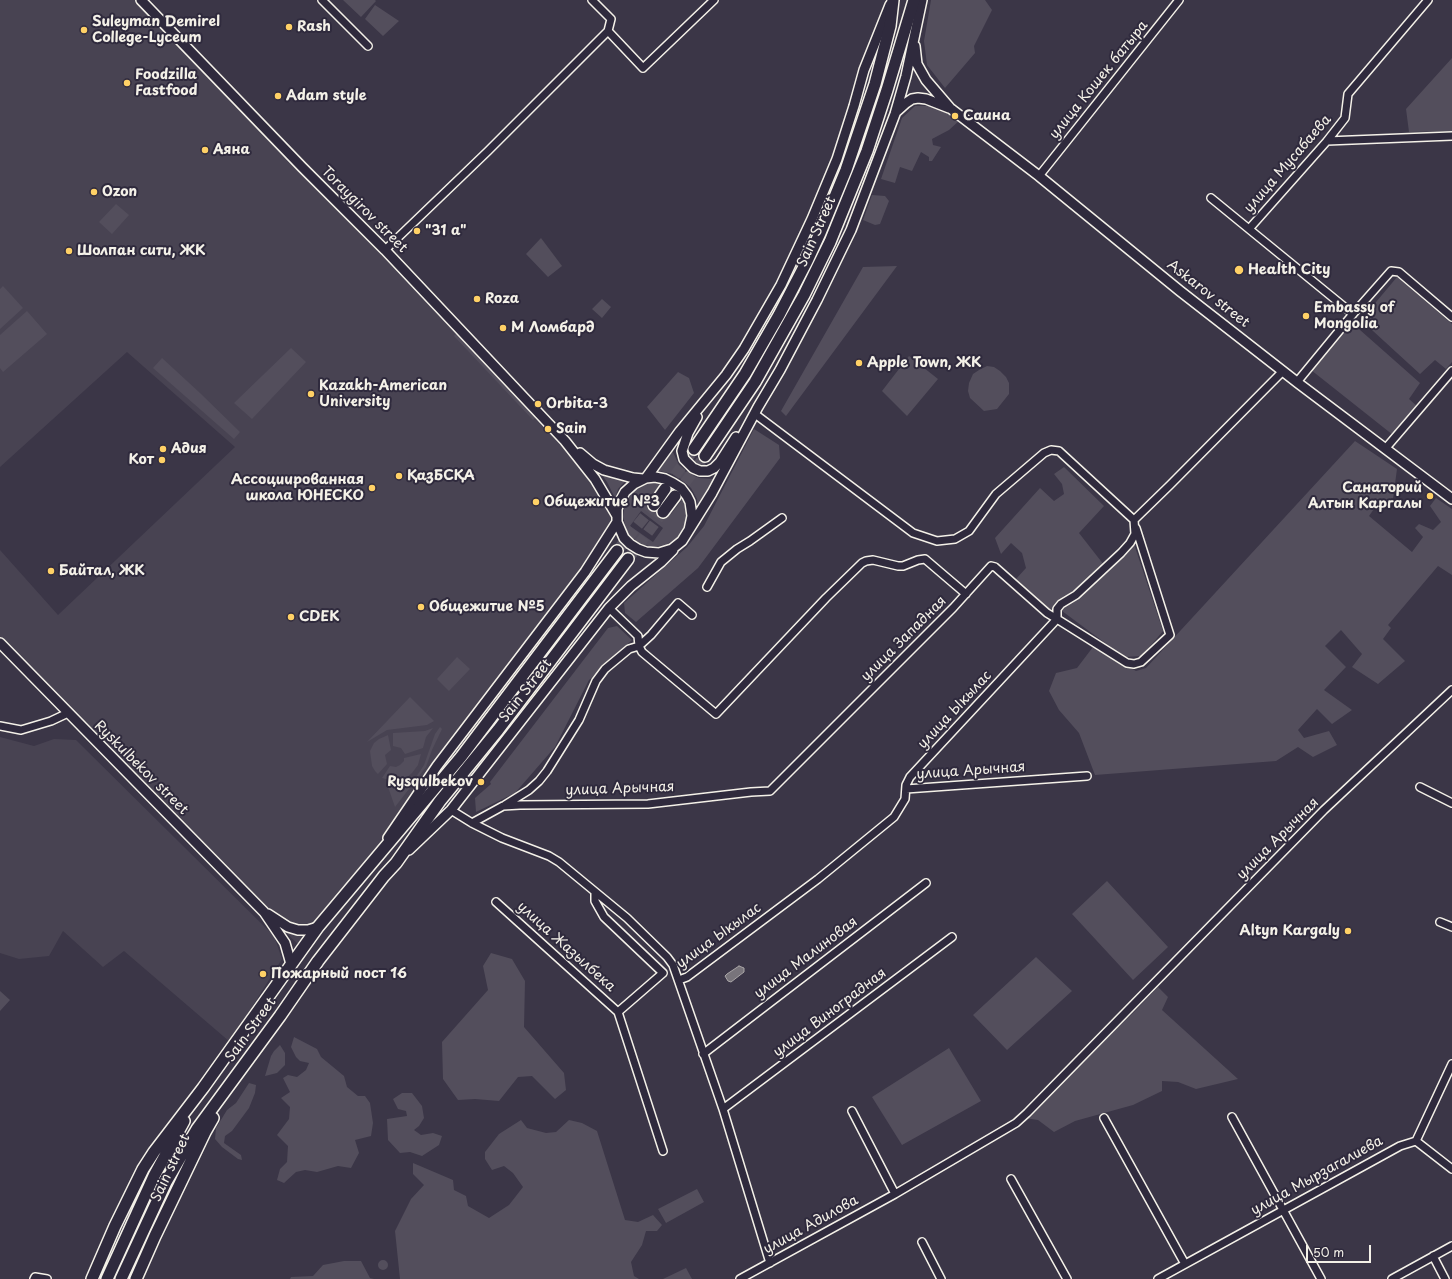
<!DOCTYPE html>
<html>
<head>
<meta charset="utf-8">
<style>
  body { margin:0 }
  #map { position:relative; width:1452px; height:1279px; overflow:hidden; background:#3b3647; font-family:"Playpen Sans",sans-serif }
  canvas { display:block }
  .scale { position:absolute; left:1306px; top:1245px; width:65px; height:18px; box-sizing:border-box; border:2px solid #f4f1e8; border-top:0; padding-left:5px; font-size:12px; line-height:14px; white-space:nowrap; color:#f4f1e8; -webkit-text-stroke:3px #2f2a3d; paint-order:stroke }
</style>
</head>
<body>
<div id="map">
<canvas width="1452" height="1279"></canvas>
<div class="scale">50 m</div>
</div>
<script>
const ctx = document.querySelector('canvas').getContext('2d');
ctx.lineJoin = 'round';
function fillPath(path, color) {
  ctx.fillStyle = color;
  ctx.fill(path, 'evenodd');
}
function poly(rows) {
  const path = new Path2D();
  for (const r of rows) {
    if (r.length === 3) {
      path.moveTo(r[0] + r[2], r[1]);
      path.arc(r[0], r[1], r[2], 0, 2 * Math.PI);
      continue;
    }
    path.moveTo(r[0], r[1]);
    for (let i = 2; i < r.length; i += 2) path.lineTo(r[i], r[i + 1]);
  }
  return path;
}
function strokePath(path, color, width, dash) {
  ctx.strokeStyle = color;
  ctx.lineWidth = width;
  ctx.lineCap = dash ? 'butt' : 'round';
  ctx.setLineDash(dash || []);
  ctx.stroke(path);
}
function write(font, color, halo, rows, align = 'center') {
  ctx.font = font + ' "Playpen Sans",sans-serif';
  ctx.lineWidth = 4;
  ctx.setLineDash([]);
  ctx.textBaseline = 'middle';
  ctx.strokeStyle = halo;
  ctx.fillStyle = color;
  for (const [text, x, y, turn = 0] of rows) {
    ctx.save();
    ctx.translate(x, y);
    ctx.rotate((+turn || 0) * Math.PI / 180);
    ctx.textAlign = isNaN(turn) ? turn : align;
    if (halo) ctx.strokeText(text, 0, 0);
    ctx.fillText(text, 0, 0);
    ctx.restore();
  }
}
const built = poly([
  [0,0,141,0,565,441,617,516,561,604,371,864,302,948,264,912,0,643,0,550,58,615,235,447,127,352,0,467],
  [0,737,34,746,54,739,76,740,274,936,282,959,230,1042,124,951,103,967,63,931,49,956,19,959,0,953]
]);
const green = poly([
  [343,0,375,0,376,1,361,17],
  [931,0,985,0,992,10,974,46,975,53,945,88,927,65,924,41],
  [375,5,399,21,383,36,365,19],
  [1452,58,1452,131,1409,132,1406,109],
  [915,106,933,106,949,111,960,120,949,130,932,139,933,145,941,147,932,161,929,161,929,157,921,152,912,171,900,167,895,183,881,179,902,118],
  [872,195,885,196,889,201,880,224,875,225,863,220],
  [116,204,129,215,112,234,99,222],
  [541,238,562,266,548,277,526,254],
  [897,266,786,416,781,411,863,267],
  [1397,277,1452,324,1452,362,1446,369,1435,360,1420,374,1361,320],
  [3,286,23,308,0,329,0,289],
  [602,299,611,307,602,318,592,309],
  [27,311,47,334,3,372,0,368,0,335],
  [1351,322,1420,383,1409,399,1418,407,1393,435,1311,370],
  [458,332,536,417,533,420,454,336],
  [291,348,306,362,252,419,234,403],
  [909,356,938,379,907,416,882,391],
  [162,358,200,393,240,432,234,439,153,368],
  [987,366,994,367,1000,371,1006,377,1009,383,1009,394,997,409,984,411,970,398,968,391,969,383,973,374,979,370],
  [678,372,689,378,694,393,665,430,647,407],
  [754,429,779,445,780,458,698,568,636,622,625,613,624,603,687,547,704,526],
  [1355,441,1397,469,1392,506,1381,499,1369,516,1412,552,1423,537,1415,528,1419,524,1433,530,1441,522,1430,506,1436,498,1452,509,1452,575,1438,566,1388,625,1391,628,1383,639,1405,661,1378,684,1352,667,1362,654,1341,630,1325,646,1346,667,1324,690,1352,710,1332,724,1317,709,1298,730,1304,738,1329,731,1337,745,1313,757,1298,747,1276,761,1095,775,1079,733,1059,710,1049,691,1056,673,1077,668,1093,647,1136,671,1146,668],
  [672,450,679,465,687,473,699,478,715,479,698,507,697,499,691,488,684,481,673,474,660,471,653,472],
  [1064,467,1104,506,1079,533,1104,565,1116,556,1122,559,1134,544,1163,631,1142,656,1124,657,1062,611,1049,611,1016,579,1026,568,1022,553,1011,543,1001,554,995,538,1040,488,1054,501,1064,494,1062,484,1054,474],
  [600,472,627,479,618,489,615,498,607,482],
  [654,483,669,487,680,496,684,502,687,517,686,524,678,537,666,545,651,547,638,542,632,537,627,531,623,517,625,503,634,491,647,484],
  [661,486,681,501,671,514,651,499],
  [641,511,663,528,653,542,630,526],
  [617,626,632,640,589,680,555,747,515,793,476,812,475,798,491,784,490,782,608,628],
  [457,657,470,669,449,691,437,679],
  [410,697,434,721,427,725,387,730,367,742],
  [440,727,442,729,432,750,426,767,395,807,388,787,397,788,414,780,424,765,435,734],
  [433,728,426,737,423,748,405,754,401,748,393,746,393,733,425,731],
  [388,735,391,750,385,755,387,764,378,774,375,771,372,766,370,751,374,743,379,739],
  [421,754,418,765,412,773,405,779,394,781,382,778,390,766,396,767,400,765,404,761,404,758],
  [1107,881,1168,947,1133,980,1072,914],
  [491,953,512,959,525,981,524,1027,564,1073,566,1090,555,1099,532,1076,518,1077,499,1101,475,1099,458,1100,443,1079,442,1042,488,990,483,966],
  [1036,957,1072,991,1007,1050,973,1015],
  [1158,987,1168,997,1162,1010,1238,1079,1196,1089,1178,1082,1162,1081,1162,1091,1133,1105,1075,1121,1054,1132,1038,1120,1025,1118,1085,1058,1133,1013],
  [0,991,10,1000,0,1011],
  [294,1037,317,1049,321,1057,344,1076,347,1087,358,1096,365,1096,370,1103,373,1123,371,1136,355,1140,359,1153,351,1168,338,1166,317,1172,305,1170,296,1172,284,1183,277,1180,280,1169,287,1162,288,1146,277,1135,289,1119,290,1107,281,1098,290,1092,283,1078,288,1075,297,1077,306,1070,309,1063,300,1061,296,1057,291,1047],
  [280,1045,285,1053,285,1065,277,1073,265,1076,271,1056,274,1051],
  [949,1048,981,1101,902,1145,872,1097],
  [249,1083,256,1085,255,1093,249,1108,232,1131,225,1136,224,1143,241,1155,242,1160,238,1159,222,1147,215,1139,216,1128,227,1110,236,1103],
  [402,1093,412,1093,422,1106,424,1118,419,1126,414,1130,421,1135,433,1133,442,1136,439,1145,422,1156,410,1152,400,1153,388,1140,387,1119,407,1116,406,1111,398,1109,393,1099],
  [521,1120,527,1128,546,1133,556,1132,569,1120,582,1123,597,1131,625,1220,638,1222,653,1215,662,1225,657,1231,646,1231,642,1245,631,1262,634,1276,639,1279,400,1279,395,1231,411,1199,424,1185,413,1174,413,1163,453,1180,454,1190,466,1196,468,1206,489,1218,509,1205,523,1187,513,1173,504,1166,492,1170,485,1159,485,1152,499,1134],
  [697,1189,704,1202,666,1223,658,1209],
  [383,1265,5],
  [344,1261,361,1261,370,1278,374,1279,290,1279,291,1277,313,1276,323,1265],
  [686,1268,692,1279,663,1279]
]);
const water = poly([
  [739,966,744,968,744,972,731,982,728,981,725,976,727,974,739,966]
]);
const primaryTunnel = poly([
  [665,489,694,449],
  [675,496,705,456],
  [617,551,654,505],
  [628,559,663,512]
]);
const minor = poly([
  [322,0,368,46],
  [608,31,643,68,714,0],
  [1327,141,1452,136],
  [1039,176,1179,0],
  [1211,198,1353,314],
  [1249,229,1327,141,1345,118,1348,94,1428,0],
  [385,250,488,151,608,31,611,19,592,0],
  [1297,382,1353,314,1391,271,1399,272,1452,317],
  [1385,449,1452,371],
  [1134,520,1170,485,1283,371],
  [707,587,721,562,737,549,750,541,782,518],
  [609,608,638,636,639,646,642,652,716,714,826,598,862,563,866,561,873,560,898,566,903,566,918,560,925,559,966,594],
  [0,726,21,730,51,721,68,713],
  [1420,787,1452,803],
  [906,789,1087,776],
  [505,805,529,790,539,781,547,771,579,720,596,681,605,669,629,649,639,646,651,635,678,603,692,615],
  [451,810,472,823,502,838,549,856,559,862,627,918,667,957,673,965,723,1109,770,1263],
  [472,823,503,806,520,805,648,804,751,792,770,791,953,608,991,566,995,567,1047,613,1057,619,1057,609,1061,604,1076,595,1121,553,1130,543,1135,534,1134,520,1059,451,1051,450,1044,453,996,494,969,531,955,539,937,541,913,533,755,414],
  [595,892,595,901,604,917,663,973,618,1012],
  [496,902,618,1012,663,1151],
  [1440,922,1452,927],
  [679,980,687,977,818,879,894,817,905,799,906,785,910,777,1057,619,1127,663,1134,664,1141,662,1170,635,1136,528],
  [703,1054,926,883],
  [723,1109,952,937],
  [852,1111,895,1194],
  [1232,1117,1321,1279],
  [1104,1118,1185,1264],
  [1416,1141,1452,1169],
  [1011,1179,1067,1279],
  [922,1242,941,1279],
  [1433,1256,1445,1279],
  [34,1279,35,1277,47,1279],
  [740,1279,895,1194,1016,1123,1027,1113,1324,810,1452,690],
  [1158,1279,1400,1146,1416,1141,1452,1064],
  [1392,1279,1452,1246]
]);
const tertiary = poly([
  [141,0,302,167,385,250,565,441,595,479,617,516],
  [915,46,917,64,926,80,950,108,1039,176,1180,291,1298,383,1452,499],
  [896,112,906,103,912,99,918,98,926,99,949,108],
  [697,417,688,433,682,451,684,459,693,468,700,471,708,471,714,468,720,462,736,437],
  [580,453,593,464,604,470,633,478,643,479],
  [646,478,680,431,726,375,744,349,781,285,812,219,837,159,854,106,864,70,890,5],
  [689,530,692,516,690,502,687,496,681,488,673,483,665,479,655,477,646,478,634,484,625,492,619,503,617,509,617,522,624,538,630,544,638,549,646,552,659,553,672,549,682,541,712,493,758,407,780,370,817,300,851,230,895,114,906,76,922,0],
  [0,643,264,912,285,943,291,964],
  [388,838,437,766,585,572,617,522],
  [409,850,451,810,609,608,631,586,661,562,673,550],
  [268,914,288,927,298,930,308,930,318,927]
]);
const primary = poly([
  [694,449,745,374,779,315,807,261,820,233,846,170,875,84,890,26,893,0],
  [705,456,755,382,804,295,830,242,867,151,887,90,914,0],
  [654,505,665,489],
  [663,512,675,496],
  [92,1279,115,1226,143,1169,154,1152,203,1088,318,927,461,757,617,551],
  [107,1279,154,1176,184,1121],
  [121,1279,166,1182,197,1129,280,1016,318,961,384,876,396,863,440,801,498,730,628,559],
  [136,1279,155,1236,205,1132,213,1118]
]);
const markers = [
  [289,27,4,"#ffd166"],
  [84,30,4,"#ffd166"],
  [127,83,4,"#ffd166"],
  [278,96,4,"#ffd166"],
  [955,116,4,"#ffd166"],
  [205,150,4,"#ffd166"],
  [94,192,4,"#ffd166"],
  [417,231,4,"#ffd166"],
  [69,251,4,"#ffd166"],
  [1239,270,5,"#ffd166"],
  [477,299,4,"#ffd166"],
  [1306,316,4,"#ffd166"],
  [503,328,4,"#ffd166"],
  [859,363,4,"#ffd166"],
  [311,394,4,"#ffd166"],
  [538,404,4,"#ffd166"],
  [548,429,4,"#ffd166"],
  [163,449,4,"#ffd166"],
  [162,460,4,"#ffd166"],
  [399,476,4,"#ffd166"],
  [372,488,4,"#ffd166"],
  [1430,496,4,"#ffd166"],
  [536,502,4,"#ffd166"],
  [51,571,4,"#ffd166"],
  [421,607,4,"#ffd166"],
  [291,617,4,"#ffd166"],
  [481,782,4,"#ffd166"],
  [1348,931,4,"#ffd166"],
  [263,974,4,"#ffd166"]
];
const poiNames = [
  ["Suleyman Demirel",92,22],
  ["College-Lyceum",92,38],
  ["Rash",297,27],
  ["Foodzilla",135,75],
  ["Fastfood",135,91],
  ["Adam style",286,96],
  ["Саина",963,116],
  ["Аяна",213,150],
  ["Ozon",102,192],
  ["\"31 а\"",425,231],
  ["Шолпан сити, ЖК",77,251],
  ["Health City",1248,270],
  ["Roza",485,299],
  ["Embassy of",1314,308],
  ["Mongolia",1314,324],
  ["М Ломбард",511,328],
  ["Apple Town, ЖК",867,363],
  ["Kazakh-American",319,386],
  ["University",319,402],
  ["Orbita-3",546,404],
  ["Sain",556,429],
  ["Адия",171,449],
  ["Кот",154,460,"right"],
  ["ҚазБСҚА",407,476],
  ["Ассоциированная",364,480,"right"],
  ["школа ЮНЕСКО",364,496,"right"],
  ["Санаторий",1422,488,"right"],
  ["Алтын Каргалы",1422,504,"right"],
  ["Общежитие №3",544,502],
  ["Байтал, ЖК",59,571],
  ["Общежитие №5",429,607],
  ["CDEK",299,617],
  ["Rysqulbekov",473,782,"right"],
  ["Altyn Kargaly",1340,931,"right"],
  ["Пожарный пост 16",271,974]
];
const streetNames = [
  ["улица Кошек батыра",1099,80,-51],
  ["улица Мусабаева",1288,164,-49],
  ["Toraygirov street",364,210,45],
  ["Sain Street",817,232,-66],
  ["Askarov street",1208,294,38],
  ["улица Западная",904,639,-45],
  ["Sain Street",526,691,-52],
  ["улица Ыкылас",955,710,-47],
  ["Ryskulbekov street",141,768,45],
  ["улица Арычная",971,771,-4],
  ["улица Арычная",620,789,-2],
  ["улица Арычная",1278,839,-45],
  ["улица Ыкылас",719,936,-36],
  ["улица Жазылбека",566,947,42],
  ["улица Малиновая",806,958,-37],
  ["улица Виноградная",830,1013,-37],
  ["Sain Street",251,1030,-54],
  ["Sain street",171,1168,-65],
  ["улица Мырзагалиева",1317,1176,-29],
  ["улица Адилова",811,1225,-29]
];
fillPath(built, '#484352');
fillPath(green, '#534e5c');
fillPath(water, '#78747b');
strokePath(water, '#aaa6a7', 1);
strokePath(primaryTunnel, '#57525f', 11, [11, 5.5]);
strokePath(minor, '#f4f1e8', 10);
strokePath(tertiary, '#f4f1e8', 12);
strokePath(primary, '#f4f1e8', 14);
strokePath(minor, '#2f2a3d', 7);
strokePath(tertiary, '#2f2a3d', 9);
strokePath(primary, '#2f2a3d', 11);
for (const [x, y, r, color] of markers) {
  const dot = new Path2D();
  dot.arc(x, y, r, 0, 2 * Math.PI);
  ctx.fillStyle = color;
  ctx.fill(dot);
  strokePath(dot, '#2f2a3d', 1.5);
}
write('bold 14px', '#f4f1e8', '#2f2a3d', poiNames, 'left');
write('14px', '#f4f1e8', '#2f2a3d', streetNames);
</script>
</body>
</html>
